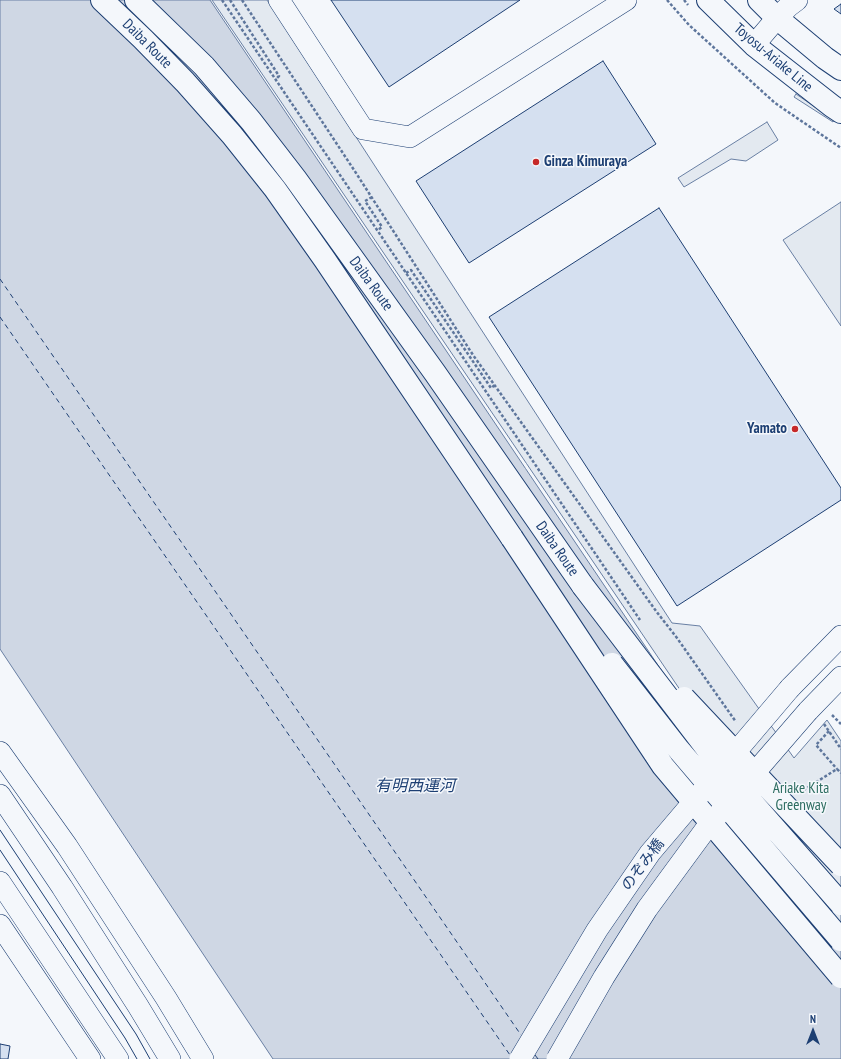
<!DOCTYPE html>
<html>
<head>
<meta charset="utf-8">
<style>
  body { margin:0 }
  #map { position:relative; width:841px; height:1059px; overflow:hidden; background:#f4f7fb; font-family:"PT Sans Narrow",sans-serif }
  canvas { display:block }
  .north { position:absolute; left:793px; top:1011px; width:40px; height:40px; -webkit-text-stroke:3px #f4f7fb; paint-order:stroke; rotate:0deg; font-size:11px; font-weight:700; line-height:16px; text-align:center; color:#1d3f73 }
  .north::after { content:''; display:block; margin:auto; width:14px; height:18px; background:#1d3f73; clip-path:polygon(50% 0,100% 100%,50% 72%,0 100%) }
</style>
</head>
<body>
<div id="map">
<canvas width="841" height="1059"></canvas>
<div class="north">N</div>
</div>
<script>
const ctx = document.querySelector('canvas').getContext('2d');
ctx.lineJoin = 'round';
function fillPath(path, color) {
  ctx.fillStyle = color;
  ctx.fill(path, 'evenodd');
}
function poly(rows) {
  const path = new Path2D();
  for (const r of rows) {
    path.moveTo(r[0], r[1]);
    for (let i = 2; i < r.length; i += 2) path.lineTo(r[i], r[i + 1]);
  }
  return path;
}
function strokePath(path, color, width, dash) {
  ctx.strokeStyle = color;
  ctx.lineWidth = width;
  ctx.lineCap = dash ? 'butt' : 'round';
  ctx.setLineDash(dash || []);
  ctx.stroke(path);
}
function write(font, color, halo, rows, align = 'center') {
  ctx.font = font + ' "PT Sans Narrow","Noto Sans JP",sans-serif';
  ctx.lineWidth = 3;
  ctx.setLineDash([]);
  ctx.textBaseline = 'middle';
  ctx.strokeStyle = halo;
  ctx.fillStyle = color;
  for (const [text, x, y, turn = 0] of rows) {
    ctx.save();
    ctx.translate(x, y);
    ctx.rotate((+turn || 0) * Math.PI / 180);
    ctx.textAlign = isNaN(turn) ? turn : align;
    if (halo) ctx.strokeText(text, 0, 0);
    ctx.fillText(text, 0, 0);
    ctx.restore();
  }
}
const green = poly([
  [212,0,267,0,672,623,700,626,794,758,827,720,841,741,841,927,212,0],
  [796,94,834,120,833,122,794,97,796,94],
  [767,122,778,140,746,161,731,159,684,187,678,178,767,122],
  [841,202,841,326,783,240,841,202]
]);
const water = poly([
  [0,0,210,0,841,937,841,1059,273,1059,0,649,0,0]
]);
const ferry = poly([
  [0,279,521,1035],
  [0,317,510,1055],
  [535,1055,538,1059]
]);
const building = poly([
  [331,0,520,0,389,87,331,0],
  [841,4,841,14,834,9,841,4],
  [603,61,656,144,469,263,416,181,603,61],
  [659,208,841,488,841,500,677,606,489,317,659,208],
  [0,1044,10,1046,8,1059,0,1059,0,1044]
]);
const path = poly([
  [222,0,640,620],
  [230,0,279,76,276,79],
  [242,0,356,173,473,355,656,611,677,638,736,722],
  [667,0,689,25,775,103,841,148],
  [684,0,688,5],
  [372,197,365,201,382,227,378,230],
  [406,273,411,270,491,388,495,385],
  [832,715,841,724],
  [824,724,841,749],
  [829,731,816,745,837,769],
  [799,793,837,769,841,773]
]);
const minor = poly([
  [279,0,363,129,410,137,626,0],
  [754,45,777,18,789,6,797,0],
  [790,688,841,636],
  [808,711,841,677],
  [0,752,67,846,166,998,203,1059],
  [0,795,62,887,138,1006,170,1059],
  [0,882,118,1059],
  [0,925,90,1059]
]);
const major = poly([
  [708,0,754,45,832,106,841,112],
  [759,0,777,18,825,58,841,69]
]);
const highway = poly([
  [102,0,143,39,185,82,232,135,275,189,325,260,512,538],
  [136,0,204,66,251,121,295,178,435,373,583,586]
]);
const tram = poly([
  [0,830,136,1034,150,1059],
  [0,850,125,1038,137,1059]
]);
const minorBridge = poly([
  [520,1059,597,930,650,853,790,688],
  [557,1059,604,977,647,909,705,830,808,711]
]);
const highwayBridge = poly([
  [512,538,663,766,841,977],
  [583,586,721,767,841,904],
  [612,664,679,750,841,940],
  [684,698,841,865]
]);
const markers = [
  [536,162,4,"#c62828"],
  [795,429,4,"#c62828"]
];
const streetNames = [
  ["Daiba Route",147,44,45],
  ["Toyosu-Ariake Line",773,58,40],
  ["Daiba Route",371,284,54],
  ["Daiba Route",557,549,55],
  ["のぞみ橋",643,865,-53]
];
const poiNames = [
  ["Ginza Kimuraya",544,162],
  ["Yamato",787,429,"right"]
];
const parkNames = [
  ["Ariake Kita",801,789],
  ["Greenway",801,806]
];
const waterNames = [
  ["有明西運河",415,786]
];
fillPath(green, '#e3e9f0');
strokePath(green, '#687fa3', 1);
fillPath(water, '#cfd7e4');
strokePath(water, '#687fa3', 1);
strokePath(ferry, '#1d3f73', 1, [5, 4]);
fillPath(building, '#d5e0f0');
strokePath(building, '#1d3f73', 1);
strokePath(minor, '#1d3f73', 22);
strokePath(major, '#1d3f73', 24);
strokePath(highway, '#1d3f73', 24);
strokePath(path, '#5e769c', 2.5, [3, 2]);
strokePath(minor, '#f4f7fb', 21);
strokePath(major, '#f4f7fb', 22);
strokePath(highway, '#f4f7fb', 22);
strokePath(tram, '#1d3f73', 1);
strokePath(minorBridge, '#1d3f73', 22, []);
strokePath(highwayBridge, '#1d3f73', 24, []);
strokePath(minorBridge, '#f4f7fb', 21);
strokePath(highwayBridge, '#f4f7fb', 22);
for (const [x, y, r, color] of markers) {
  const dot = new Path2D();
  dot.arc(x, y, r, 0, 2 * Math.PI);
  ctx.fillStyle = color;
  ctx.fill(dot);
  strokePath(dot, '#f4f7fb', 1.5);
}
write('15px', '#1d3f73', '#f4f7fb', streetNames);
write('bold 15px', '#1d3f73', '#f4f7fb', poiNames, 'left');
write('15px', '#2c6c60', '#f4f7fb', parkNames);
write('italic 16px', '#1d3f73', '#f4f7fb', waterNames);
</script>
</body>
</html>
